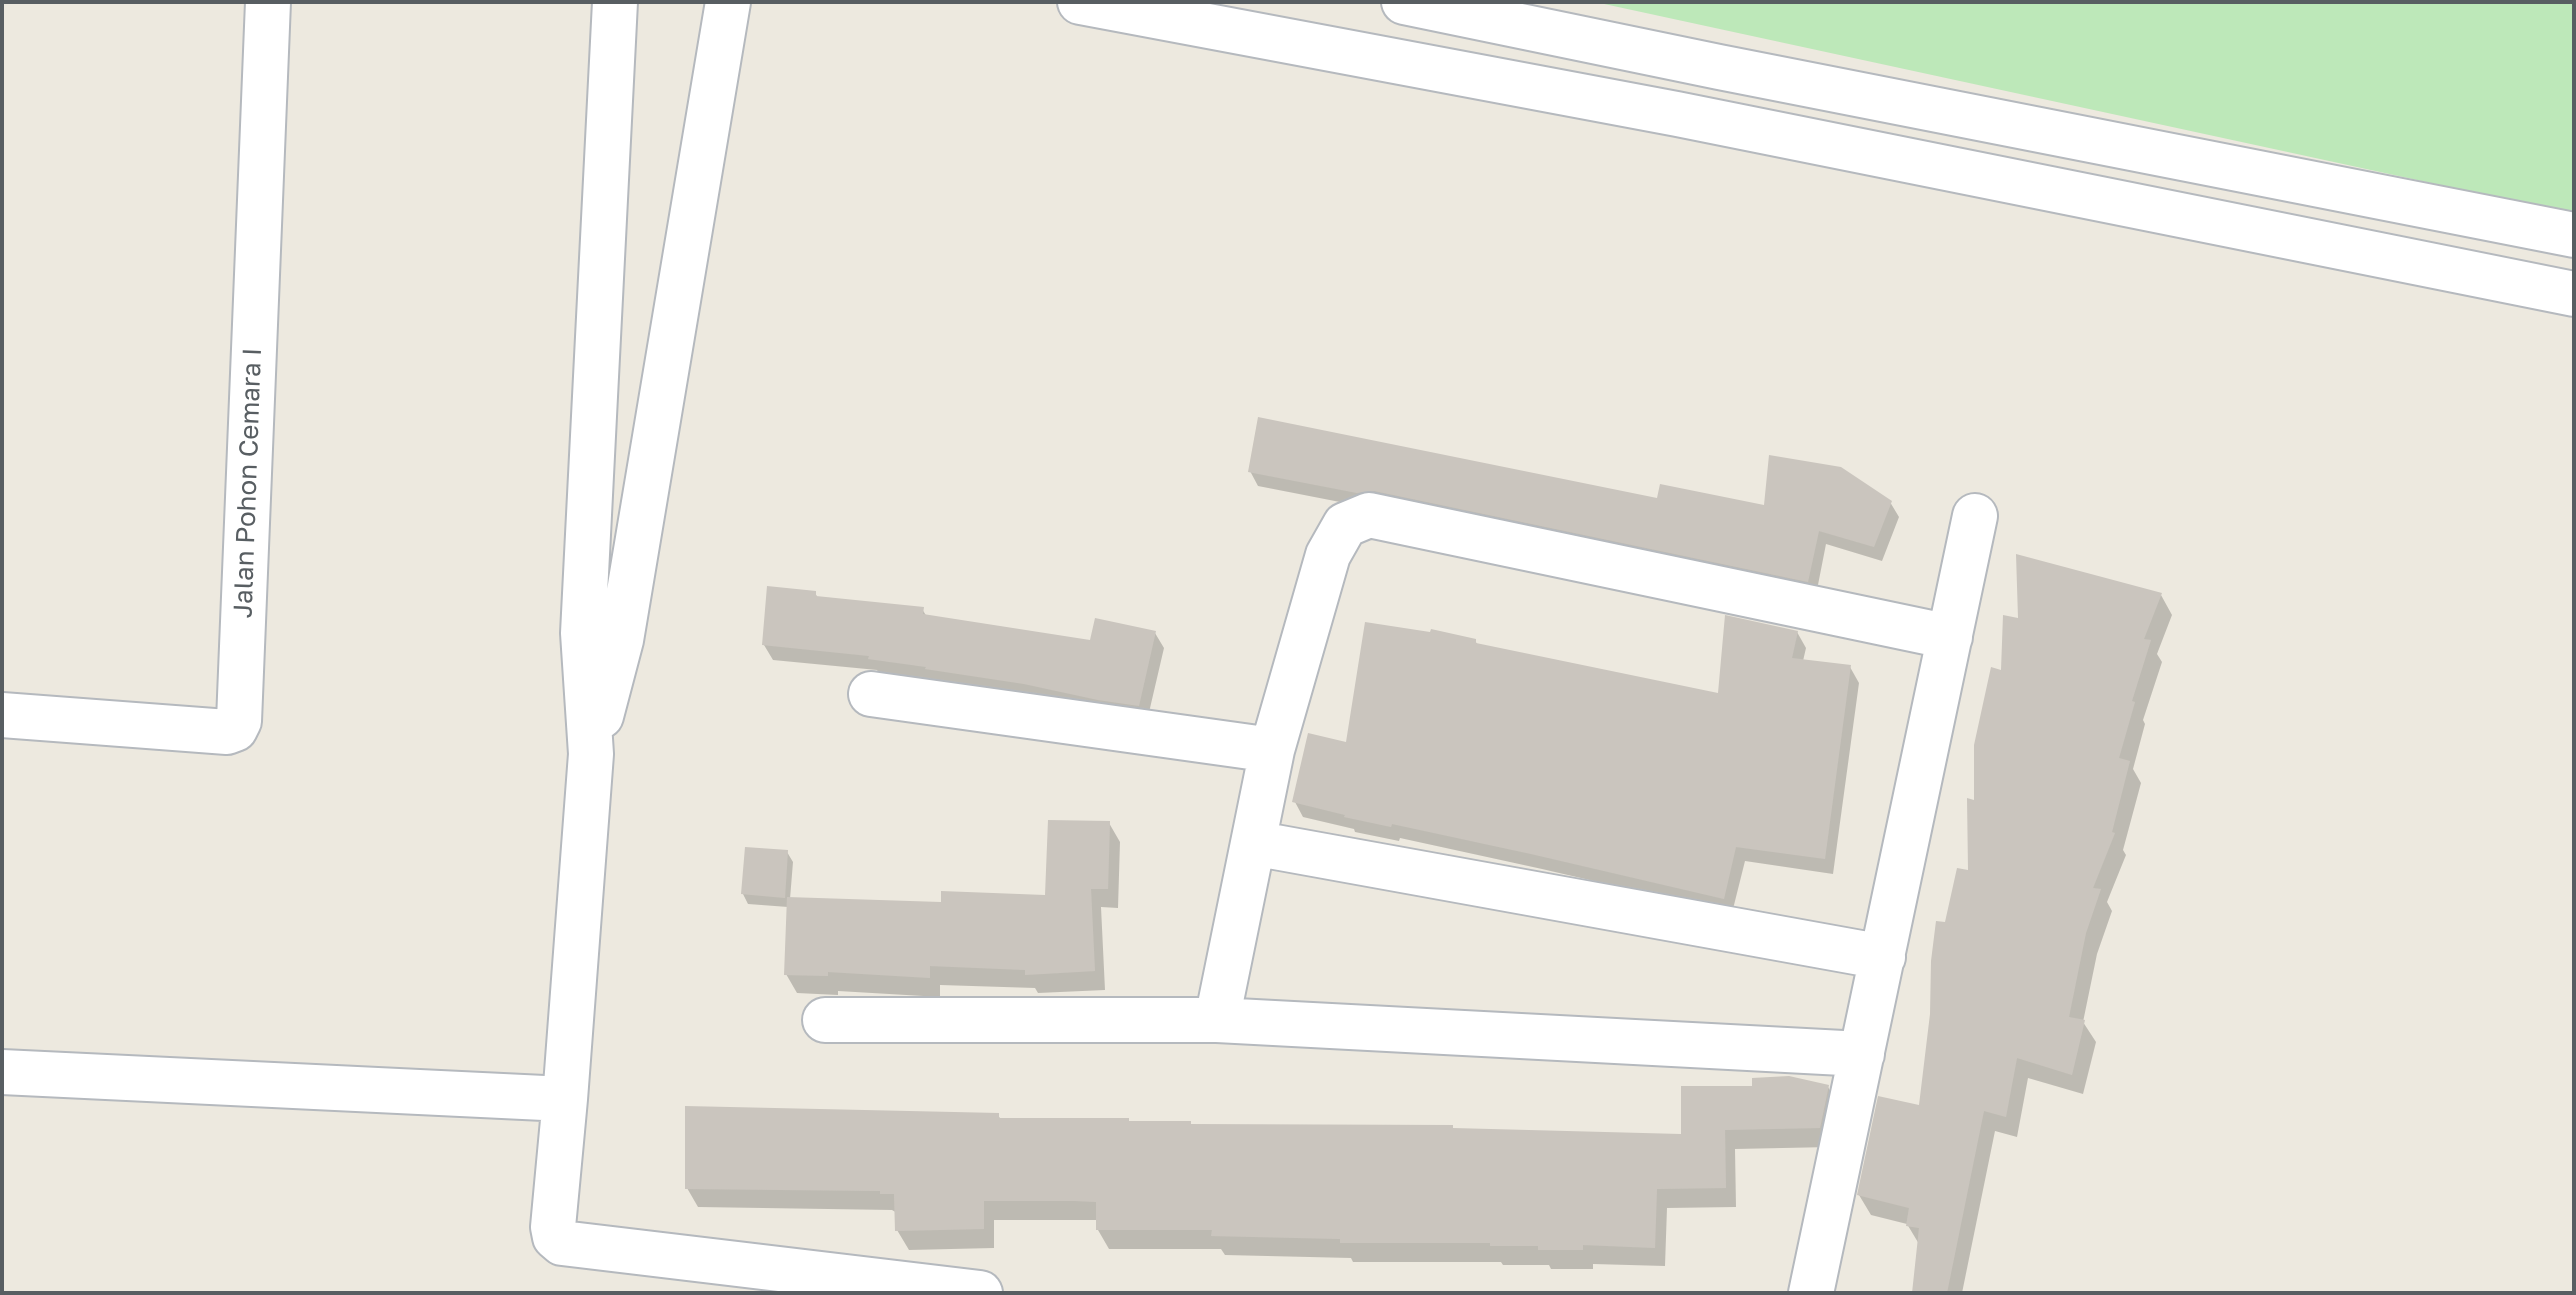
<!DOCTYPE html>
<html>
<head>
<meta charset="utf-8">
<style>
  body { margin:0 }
  #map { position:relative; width:2576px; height:1295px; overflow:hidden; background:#ede9df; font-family:"Golos Text",sans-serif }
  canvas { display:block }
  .frame { position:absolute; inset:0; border:4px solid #585e62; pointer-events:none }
</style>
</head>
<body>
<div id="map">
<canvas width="2576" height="1295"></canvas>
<div class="frame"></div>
</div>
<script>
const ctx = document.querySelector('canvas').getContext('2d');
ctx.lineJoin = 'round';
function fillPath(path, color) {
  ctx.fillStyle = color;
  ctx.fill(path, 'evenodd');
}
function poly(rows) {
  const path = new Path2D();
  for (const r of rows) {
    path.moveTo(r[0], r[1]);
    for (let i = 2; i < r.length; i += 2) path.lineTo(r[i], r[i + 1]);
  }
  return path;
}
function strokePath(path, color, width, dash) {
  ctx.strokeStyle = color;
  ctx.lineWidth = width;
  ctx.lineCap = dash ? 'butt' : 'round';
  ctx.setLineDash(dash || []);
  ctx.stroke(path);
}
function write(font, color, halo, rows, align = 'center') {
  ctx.font = font + ' "Golos Text",sans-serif';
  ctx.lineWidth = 8;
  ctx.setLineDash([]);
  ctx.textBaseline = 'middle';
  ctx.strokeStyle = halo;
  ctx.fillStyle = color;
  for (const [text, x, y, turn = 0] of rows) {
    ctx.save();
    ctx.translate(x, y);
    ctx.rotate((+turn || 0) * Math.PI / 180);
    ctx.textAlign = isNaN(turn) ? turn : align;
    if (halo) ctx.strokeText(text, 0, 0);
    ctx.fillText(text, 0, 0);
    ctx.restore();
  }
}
const green = poly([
  [1595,2,2574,2,2574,214]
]);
const shadow = poly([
  [1250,471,1766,507,1890,502,1899,517,1882,561,1826,544,1816,595,1258,486],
  [815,593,818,598,922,609,927,617,1092,643,1155,633,1164,648,1147,721,879,674,877,670,773,660,764,645],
  [2161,595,2172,615,2157,654,2162,662,2143,720,2145,724,2133,769,2141,783,2123,850,2126,855,2107,902,2112,911,2097,954,2083,1022,2096,1042,2083,1094,2028,1078,2017,1137,1995,1131,1962,1293,1914,1293,1919,1244,1907,1224,1871,1215,1859,1195,1920,1107,1946,924,1970,872,1976,803,2003,672,2020,620],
  [1797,632,1806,648,1803,661,1850,667,1859,683,1833,874,1745,861,1732,913,1542,869,1400,838,1399,841,1355,832,1354,829,1303,817,1295,802,1348,744,1475,641,1478,645,1720,696],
  [1109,823,1120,842,1118,908,1101,907,1105,990,1038,993,1035,988,940,985,940,997,838,991,838,995,797,993,786,974,788,907,748,904,743,894,787,852,793,862,790,899,943,904,1047,897],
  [1828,1087,1839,1106,1831,1147,1735,1149,1736,1207,1667,1208,1665,1266,1593,1264,1593,1269,1551,1269,1549,1265,1503,1265,1501,1262,1353,1262,1351,1258,1225,1255,1221,1249,1109,1249,1098,1230,1098,1220,994,1220,994,1248,909,1250,897,1230,897,1213,892,1210,698,1207,687,1188,998,1115,1001,1120,1683,1136]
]);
const building = poly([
  [1258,417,1657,498,1660,484,1764,505,1769,455,1841,467,1892,501,1874,547,1819,531,1808,582,1374,491,1357,493,1248,472],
  [2016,554,2162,593,2144,639,2151,640,2132,701,2135,702,2119,758,2130,761,2112,832,2115,833,2093,888,2101,889,2086,933,2069,1017,2085,1020,2072,1075,2017,1058,2006,1117,1984,1111,1947,1293,1912,1293,1919,1228,1906,1226,1909,1208,1857,1195,1878,1096,1919,1105,1930,1014,1931,961,1936,921,1945,922,1957,868,1968,870,1967,798,1974,800,1974,745,1991,667,2001,670,2003,615,2018,618],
  [767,586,816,591,816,596,924,607,923,614,1090,640,1095,618,1156,631,1139,706,1098,700,1024,684,925,669,926,667,868,659,869,656,762,645],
  [1725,615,1798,631,1792,658,1851,665,1825,859,1736,847,1724,899,1531,854,1392,824,1391,827,1344,817,1345,815,1292,802,1308,733,1346,742,1365,622,1430,632,1431,629,1476,639,1476,643,1718,693],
  [1048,820,1110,821,1108,889,1091,889,1095,971,1025,975,1025,970,930,966,930,978,828,972,828,976,784,975,787,897,941,902,941,891,1045,895],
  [745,847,788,850,785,898,741,894],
  [1789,1076,1829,1085,1820,1128,1725,1130,1726,1188,1657,1189,1655,1248,1583,1245,1583,1250,1538,1250,1538,1246,1490,1246,1490,1243,1340,1243,1340,1239,1211,1236,1212,1230,1096,1230,1096,1202,1075,1201,984,1201,984,1229,895,1231,894,1194,880,1194,880,1191,685,1189,685,1106,999,1113,999,1118,1129,1118,1129,1121,1191,1121,1191,1124,1453,1125,1453,1128,1681,1134,1681,1086,1752,1086,1752,1078]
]);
const minor = poly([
  [615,2,583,633,591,754,565,1099,553,1227,555,1237,562,1243,980,1293],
  [1080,2,1677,114,2574,294],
  [1404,2,1719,67,2574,235],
  [871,694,1272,750],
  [2,715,227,732,235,729,239,721,268,2],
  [601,716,621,640,728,2],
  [1253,843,1883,957],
  [825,1020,1217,1020,1862,1054],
  [1217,1020,1272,750,1328,555,1345,525,1369,515,1950,637],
  [2,1072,565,1099],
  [1811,1293,1975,516]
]);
const streetNames = [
  ["Jalan Pohon Cemara I",248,483,-88]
];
fillPath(green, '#bde8b9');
fillPath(shadow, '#0003');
fillPath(building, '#cac5be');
strokePath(minor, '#b5b9be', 48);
strokePath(minor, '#fff', 44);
write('26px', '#585e62', '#fff', streetNames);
</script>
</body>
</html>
